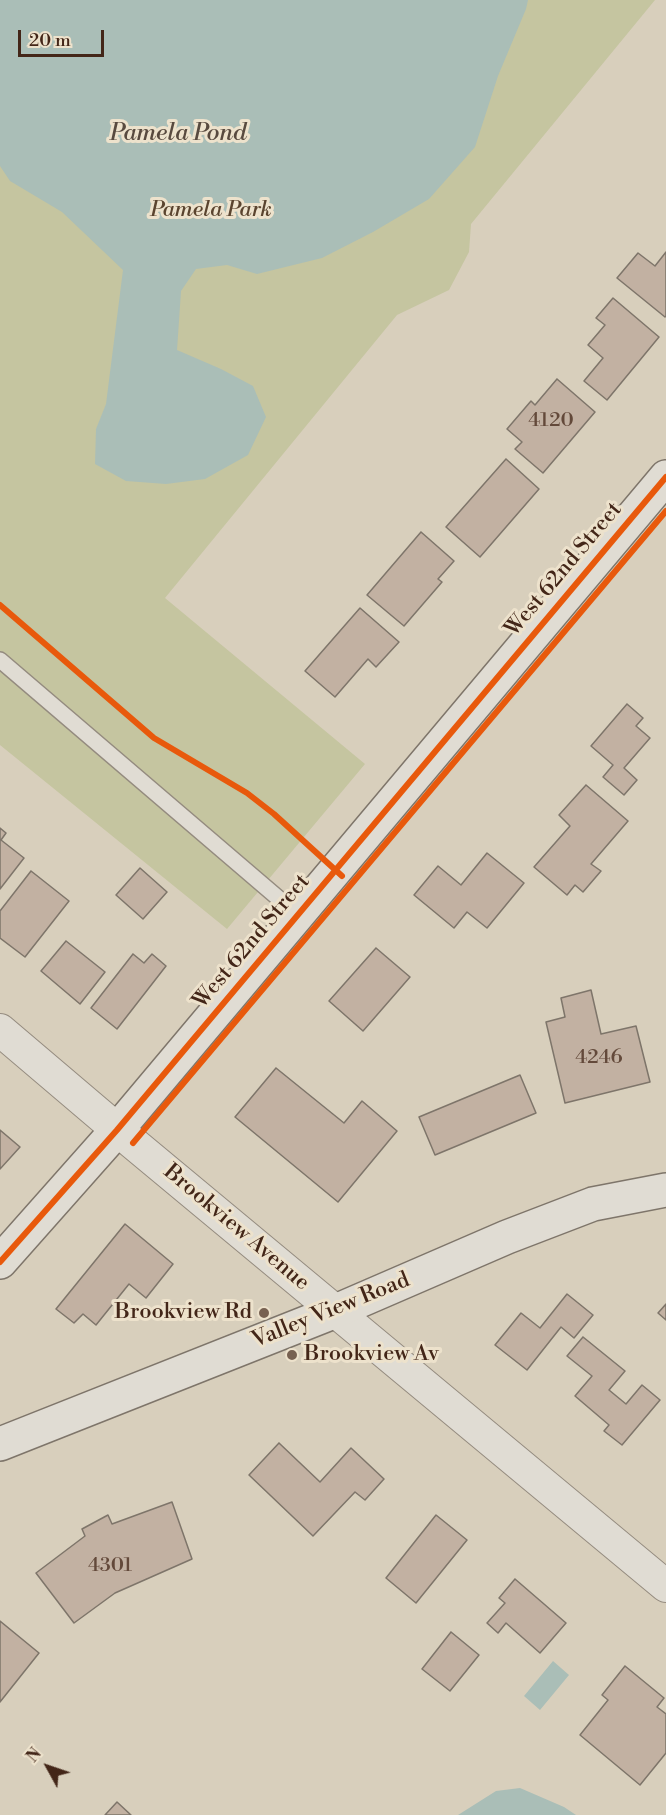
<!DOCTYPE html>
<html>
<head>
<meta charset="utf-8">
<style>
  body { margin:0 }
  #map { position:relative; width:666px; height:1815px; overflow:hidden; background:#d8cfbc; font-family:"Libre Bodoni",serif }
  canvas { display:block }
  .north { position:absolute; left:18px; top:1737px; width:60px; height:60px; -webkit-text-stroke:4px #ede2cc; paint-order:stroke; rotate:310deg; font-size:16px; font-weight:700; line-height:24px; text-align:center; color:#432618 }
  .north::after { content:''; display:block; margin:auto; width:21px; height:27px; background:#432618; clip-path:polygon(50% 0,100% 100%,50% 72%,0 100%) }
  .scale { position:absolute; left:18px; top:30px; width:86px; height:27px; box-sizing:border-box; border:3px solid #432618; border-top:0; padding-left:8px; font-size:18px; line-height:21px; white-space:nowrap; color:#432618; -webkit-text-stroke:4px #ede2cc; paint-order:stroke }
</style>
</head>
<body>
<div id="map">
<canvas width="666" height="1815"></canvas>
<div class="north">N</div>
<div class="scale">20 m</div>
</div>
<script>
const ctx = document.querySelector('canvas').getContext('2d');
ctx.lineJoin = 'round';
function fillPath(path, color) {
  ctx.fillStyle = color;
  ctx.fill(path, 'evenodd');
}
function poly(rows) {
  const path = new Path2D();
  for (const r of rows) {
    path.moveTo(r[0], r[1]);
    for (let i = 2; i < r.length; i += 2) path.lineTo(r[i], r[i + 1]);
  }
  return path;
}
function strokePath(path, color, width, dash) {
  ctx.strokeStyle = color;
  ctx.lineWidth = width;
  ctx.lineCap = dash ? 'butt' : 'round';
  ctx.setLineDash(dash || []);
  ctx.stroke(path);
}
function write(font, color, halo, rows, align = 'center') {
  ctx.font = font + ' "Libre Bodoni",serif';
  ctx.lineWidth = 6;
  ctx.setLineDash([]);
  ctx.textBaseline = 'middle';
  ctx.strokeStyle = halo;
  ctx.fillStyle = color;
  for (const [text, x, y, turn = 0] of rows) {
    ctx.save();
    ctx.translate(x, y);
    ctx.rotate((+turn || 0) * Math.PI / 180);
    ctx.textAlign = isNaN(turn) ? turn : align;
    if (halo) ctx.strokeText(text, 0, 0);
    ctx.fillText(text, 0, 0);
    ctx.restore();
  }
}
const green = poly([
  [0,0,655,0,471,224,469,252,449,290,397,315,165,598,365,764,227,929,0,745]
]);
const water = poly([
  [0,0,528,0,526,9,498,76,475,147,429,199,373,232,322,258,257,274,227,265,196,269,181,291,177,350,221,369,253,386,266,417,248,455,205,479,166,484,126,481,95,464,96,429,106,404,123,270,62,212,10,181,0,166],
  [553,1661,569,1675,540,1710,524,1696],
  [520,1788,564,1807,576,1815,458,1815,496,1791]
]);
const building = poly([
  [666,252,666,316,665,317,617,278,638,253,655,266,666,252],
  [613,298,659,337,607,400,584,381,603,358,588,345,605,325,596,318,613,298],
  [557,379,595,412,543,473,515,449,522,442,507,429,531,401,535,405,557,379],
  [506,459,539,489,480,557,446,527,506,459],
  [421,532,454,561,438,579,442,582,404,626,367,595,421,532],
  [360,608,399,642,376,667,368,659,335,697,305,671,360,608],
  [627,704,643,718,636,726,650,738,624,768,637,780,624,795,603,777,613,765,591,746,627,704],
  [586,785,628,821,591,864,601,871,583,892,575,885,567,895,534,867,570,826,559,815,586,785],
  [0,828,6,833,1,840,24,858,0,889,0,828],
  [487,853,524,883,487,928,467,912,454,928,414,895,438,866,461,885,487,853],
  [140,868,167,892,143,919,116,895,140,868],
  [31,871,69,901,25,957,0,938,0,911,31,871],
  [66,941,105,972,80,1004,41,971,66,941],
  [376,948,410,977,363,1031,329,1001,376,948],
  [133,954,144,963,152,954,166,966,117,1029,91,1008,133,954],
  [591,990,601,1034,636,1026,650,1082,565,1103,546,1022,565,1017,561,998,591,990],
  [276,1068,344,1123,362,1101,397,1131,338,1202,235,1117,276,1068],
  [520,1075,536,1113,435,1155,419,1117,520,1075],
  [0,1130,20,1147,0,1169,0,1130],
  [125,1224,173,1264,146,1298,129,1284,96,1325,83,1314,74,1323,56,1309,125,1224],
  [567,1294,593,1315,574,1338,561,1327,527,1370,495,1345,521,1313,540,1328,567,1294],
  [666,1304,666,1320,658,1313,666,1304],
  [583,1337,625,1371,609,1390,626,1404,642,1385,660,1400,622,1445,604,1431,609,1425,575,1396,592,1376,567,1356,583,1337],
  [279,1443,320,1482,351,1448,384,1479,365,1500,355,1492,313,1536,249,1475,279,1443],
  [172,1502,192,1559,115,1593,74,1623,36,1573,85,1536,82,1529,108,1515,112,1524,172,1502],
  [436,1515,467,1540,416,1603,386,1578,436,1515],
  [515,1579,566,1623,540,1653,506,1623,498,1633,487,1623,505,1603,499,1598,515,1579],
  [0,1621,39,1653,0,1702,0,1621],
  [451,1632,479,1655,450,1691,422,1669,451,1632],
  [625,1666,664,1698,657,1707,666,1714,666,1753,640,1785,580,1735,608,1700,602,1695,625,1666],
  [117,1802,131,1815,105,1815,117,1802]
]);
const lane = poly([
  [0,660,298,915]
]);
const street = poly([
  [0,1030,133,1143,666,1586]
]);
const secondary = poly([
  [0,1262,117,1130,666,477],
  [0,1444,336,1311,507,1237,593,1204,666,1190]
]);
const cycleway = poly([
  [0,605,154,738,247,793,274,814,342,876],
  [133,1143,666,511],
  [0,1262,117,1130,666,477]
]);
const markers = [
  [264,1313,6,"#776151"],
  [292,1355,6,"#776151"]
];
const numberNames = [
  ["4120",551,421],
  ["4246",599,1058],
  ["4301",110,1566]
];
const parkNames = [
  ["Pamela Park",211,211]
];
const streetNames = [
  ["West 62nd Street",564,570,-50],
  ["West 62nd Street",252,942,-50],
  ["Brookview Avenue",236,1228,40],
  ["Valley View Road",331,1311,-22]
];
const poiNames = [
  ["Brookview Rd",252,1313],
  ["Brookview Av",304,1355,"left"]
];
const waterNames = [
  ["Pamela Pond",178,134]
];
fillPath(green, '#c5c5a0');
fillPath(water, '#aabeb7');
fillPath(building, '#c2b1a2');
strokePath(building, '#7e756a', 1.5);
strokePath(lane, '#948b7f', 18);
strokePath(street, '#948b7f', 34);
strokePath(secondary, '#7e756a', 36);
strokePath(lane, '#e0dcd3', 15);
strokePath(street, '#e0dcd3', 32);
strokePath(secondary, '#e0dcd3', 33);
strokePath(cycleway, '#e8590c', 6);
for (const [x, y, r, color] of markers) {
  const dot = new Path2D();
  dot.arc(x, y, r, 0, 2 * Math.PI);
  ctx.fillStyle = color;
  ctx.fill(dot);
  strokePath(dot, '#ede2cc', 2);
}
write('20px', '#63493a', null, numberNames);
write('italic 22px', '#5a442f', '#ede2cc', parkNames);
write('22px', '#432618', '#ede2cc', streetNames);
write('22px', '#432618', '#ede2cc', poiNames, 'right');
write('italic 24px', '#584a3f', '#ede2cc', waterNames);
</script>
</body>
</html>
